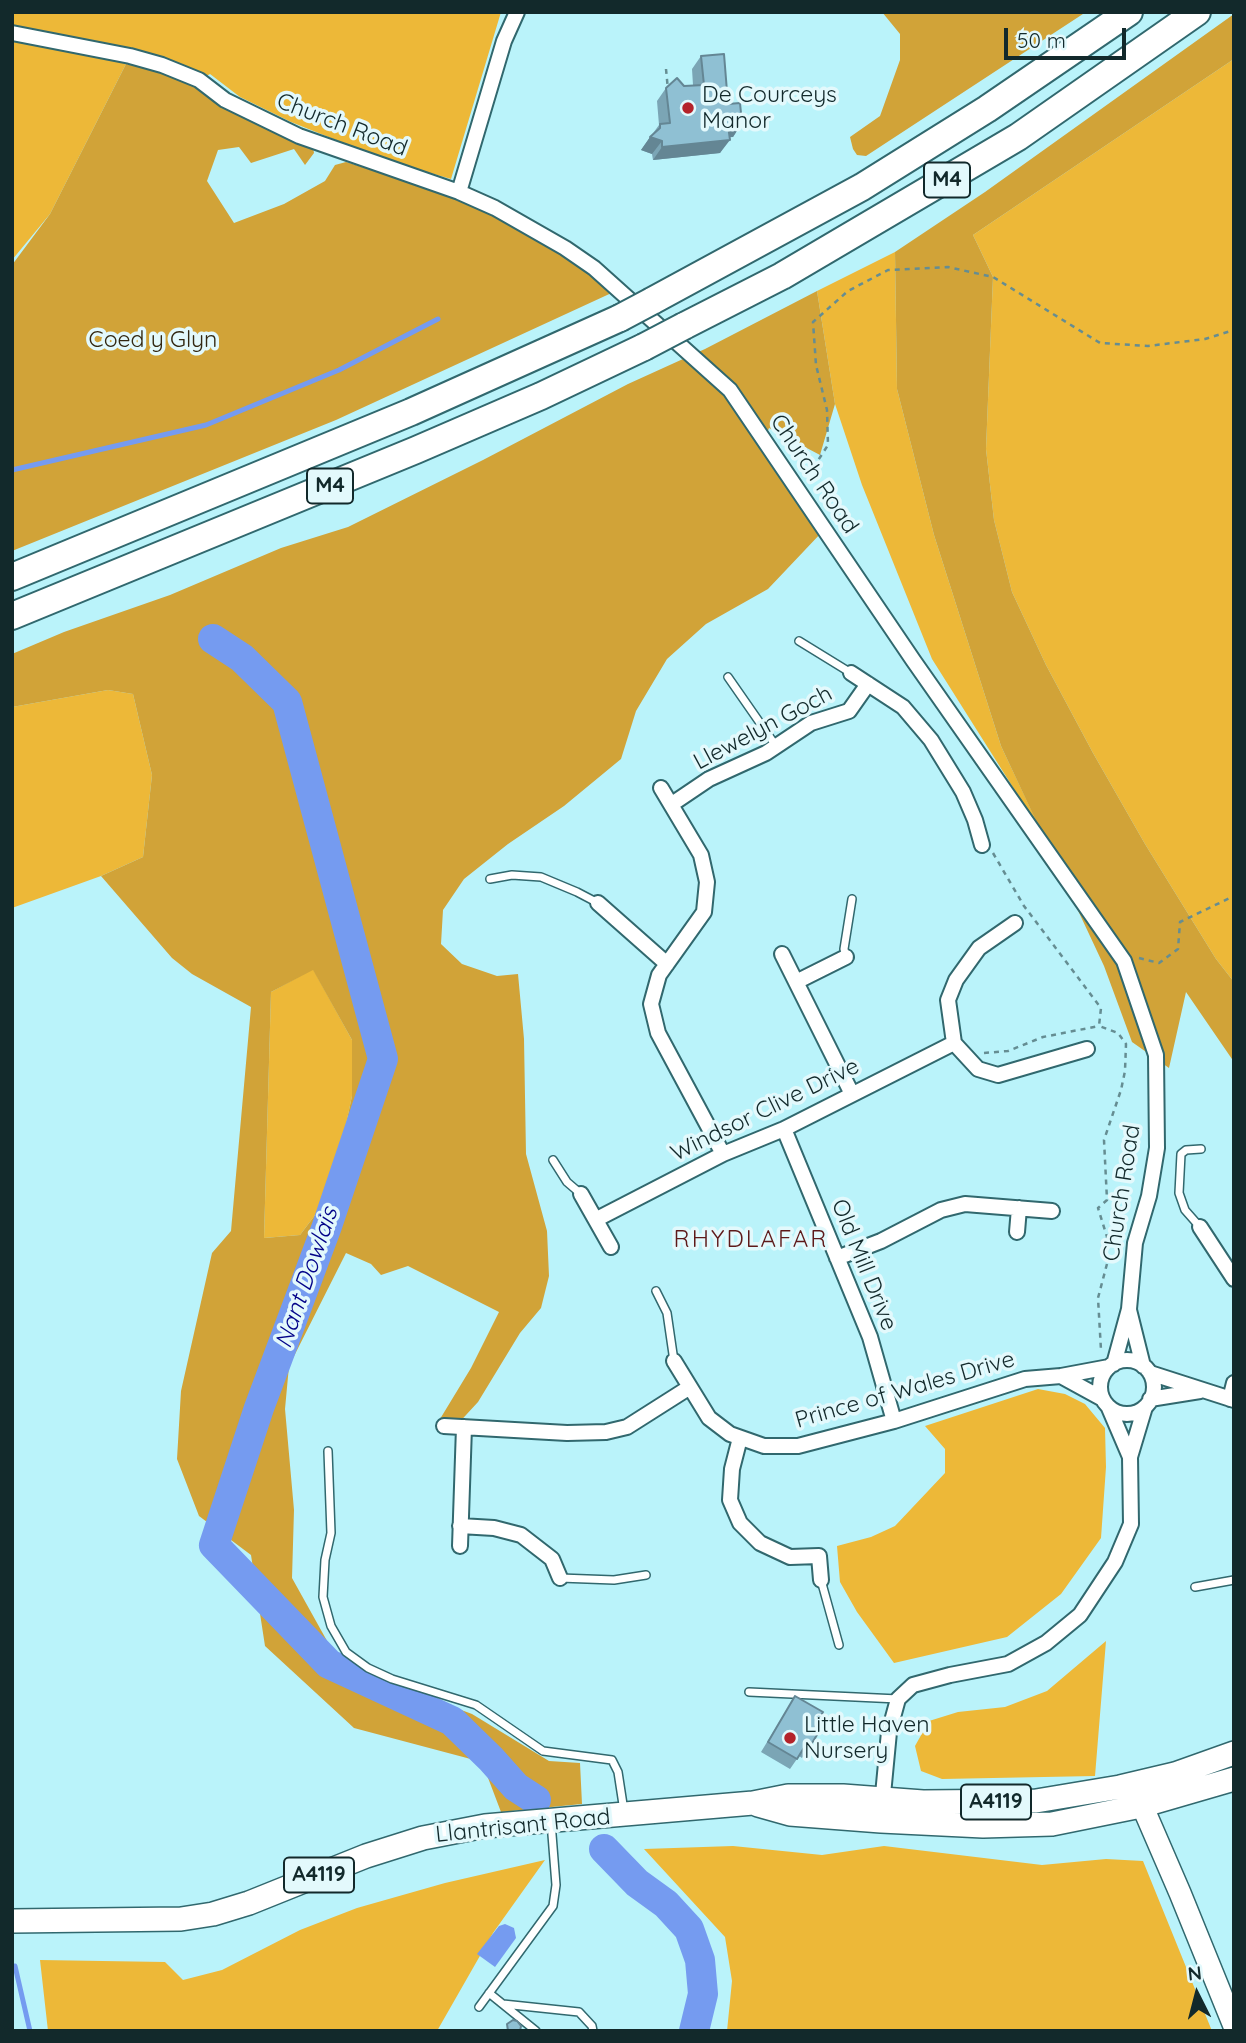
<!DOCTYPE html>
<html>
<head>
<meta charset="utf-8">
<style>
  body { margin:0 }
  #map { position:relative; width:1246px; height:2043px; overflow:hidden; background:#baf3fa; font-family:Quicksand,sans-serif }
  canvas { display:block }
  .frame { position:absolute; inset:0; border:14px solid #12292b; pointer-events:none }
  .north { position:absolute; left:1162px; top:1959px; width:70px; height:70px; -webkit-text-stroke:5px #e3f9fc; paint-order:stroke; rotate:354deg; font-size:19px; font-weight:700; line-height:28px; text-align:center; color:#12292b }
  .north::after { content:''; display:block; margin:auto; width:24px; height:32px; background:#12292b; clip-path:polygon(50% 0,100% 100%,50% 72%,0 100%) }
  .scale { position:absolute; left:1004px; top:28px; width:122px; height:32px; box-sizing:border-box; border:4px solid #12292b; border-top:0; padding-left:9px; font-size:21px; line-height:24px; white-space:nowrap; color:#12292b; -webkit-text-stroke:5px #e3f9fc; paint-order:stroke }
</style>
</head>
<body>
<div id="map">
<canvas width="1246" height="2043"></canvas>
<div class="frame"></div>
<div class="north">N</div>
<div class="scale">50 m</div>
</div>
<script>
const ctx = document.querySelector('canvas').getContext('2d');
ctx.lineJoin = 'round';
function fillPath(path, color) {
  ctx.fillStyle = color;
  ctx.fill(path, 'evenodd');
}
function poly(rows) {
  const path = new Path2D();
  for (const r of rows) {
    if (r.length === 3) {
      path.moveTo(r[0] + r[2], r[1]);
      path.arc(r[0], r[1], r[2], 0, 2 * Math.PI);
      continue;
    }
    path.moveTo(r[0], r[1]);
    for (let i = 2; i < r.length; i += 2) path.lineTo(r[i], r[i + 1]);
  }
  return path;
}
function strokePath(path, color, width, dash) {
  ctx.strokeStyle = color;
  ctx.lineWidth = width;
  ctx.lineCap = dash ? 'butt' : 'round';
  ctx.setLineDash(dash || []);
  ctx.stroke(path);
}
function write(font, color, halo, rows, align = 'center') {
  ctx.font = font + ' Quicksand,sans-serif';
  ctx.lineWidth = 7;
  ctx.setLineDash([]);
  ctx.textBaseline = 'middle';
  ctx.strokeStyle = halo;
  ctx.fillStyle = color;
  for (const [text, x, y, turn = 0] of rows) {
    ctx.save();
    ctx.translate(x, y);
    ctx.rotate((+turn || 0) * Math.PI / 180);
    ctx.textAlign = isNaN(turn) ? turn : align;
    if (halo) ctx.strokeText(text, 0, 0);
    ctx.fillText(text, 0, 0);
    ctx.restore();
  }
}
const green = poly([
  [12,12,501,12,451,179,386,160,291,122,240,97,210,74,199,80,130,56,50,214,12,260],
  [1234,59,1234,982,1216,959,1145,844,1093,753,1046,665,1012,592,994,520,986,449,993,277,973,235],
  [895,252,897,389,934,535,1001,746,1043,835,932,659,862,485,835,404,817,291],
  [108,690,133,694,152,775,143,857,101,876,12,908,12,707],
  [313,969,352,1040,352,1096,331,1194,300,1235,264,1238,271,992],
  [1038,1389,1065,1394,1085,1404,1105,1428,1106,1467,1101,1538,1061,1594,1007,1637,894,1663,857,1612,840,1582,837,1546,871,1537,895,1526,945,1473,945,1449,925,1426],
  [1106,1641,1095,1776,942,1779,921,1771,915,1746,929,1721,958,1712,1005,1707,1047,1691],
  [733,1846,822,1855,884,1846,1042,1865,1106,1859,1143,1861,1212,2031,727,2031,732,1981,725,1937,644,1849],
  [545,1860,493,1933,437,2031,48,2031,40,1960,165,1962,183,1980,222,1970,300,1930,357,1908,445,1883]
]);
const forest = poly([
  [882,12,1086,12,866,156,857,155,853,149,850,137,880,116,900,60,900,34],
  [1234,14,1234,59,973,235,993,277,986,449,994,520,1012,592,1046,665,1093,753,1145,844,1216,959,1234,982,1234,1062,1186,992,1169,1068,1132,1042,1104,966,1001,746,934,535,897,389,895,252,985,192],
  [130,56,162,65,312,141,314,153,305,165,294,149,251,163,239,147,218,150,207,181,234,223,284,204,325,181,335,165,346,162,495,208,618,290,336,420,12,551,12,265,50,214],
  [817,291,835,404,820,455,769,428,761,449,822,532,768,589,706,624,667,659,636,711,621,759,564,806,508,844,464,879,443,910,441,944,462,964,497,976,518,974,524,1039,526,1154,547,1231,549,1276,541,1308,520,1333,478,1402,454,1428,440,1419,471,1368,499,1312,408,1266,381,1275,371,1264,346,1253,289,1366,285,1409,294,1510,292,1578,336,1657,408,1690,472,1714,549,1761,580,1763,582,1804,501,1812,482,1762,354,1728,265,1646,251,1555,199,1516,177,1459,181,1391,212,1253,231,1231,251,1007,192,974,172,958,101,876,143,857,152,775,133,694,108,690,12,707,12,654,64,632,170,595,281,548,348,527,483,460,628,384,705,349],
  [313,970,352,1040,352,1096,331,1194,300,1235,264,1238,271,992]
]);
const water = poly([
  [505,1924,514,1928,516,1938,495,1967,477,1954,499,1926]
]);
const stream = poly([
  [12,470,206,425,339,370,438,319],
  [15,1966,30,2031]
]);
const river = poly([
  [213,639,242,658,287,702,383,1059,327,1226,259,1408,214,1545,329,1664,452,1721,491,1759,516,1787,536,1800],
  [604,1849,637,1883,666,1904,689,1929,700,1960,703,1994,694,2031]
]);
const path = poly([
  [666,69,668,90],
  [808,476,828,445,827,410,816,365,813,322,848,291,888,270,948,267,993,277,1100,343,1148,346,1205,339,1234,330],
  [993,853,1024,906,1101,1008,1099,1026,1118,1033,1126,1044,1125,1071,1121,1090,1104,1140,1107,1200,1098,1208,1107,1237,1108,1260,1098,1298,1101,1350],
  [1139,958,1159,963,1178,949,1180,922,1234,896],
  [984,1053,1008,1051,1043,1037,1099,1026]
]);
const lane = poly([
  [799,641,851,673],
  [728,677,776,746],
  [490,879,512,875,541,877,577,892,598,903],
  [846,957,844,949,852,899],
  [553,1160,567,1182,581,1194],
  [1200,1227,1185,1210,1179,1193,1181,1154,1186,1150,1201,1149],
  [656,1291,667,1313,674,1361],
  [328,1451,331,1533,325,1560,323,1597,331,1626,346,1652,368,1668,392,1679,476,1705,543,1751,612,1760,618,1772,624,1811],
  [560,1578,614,1580,646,1575],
  [821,1580,839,1645],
  [1195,1587,1234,1580],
  [749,1692,898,1699],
  [489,1993,536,2031],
  [503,2004,579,2012,592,2026,593,2031],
  [479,2007,553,1906,556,1885,551,1822]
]);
const street = poly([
  [12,33,130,56,162,65,199,80,225,100,299,136,459,192,495,208,565,248,594,268,730,390,913,660,1124,961,1156,1055,1157,1148,1149,1196,1135,1243,1129,1309,1114,1364],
  [459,192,504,41,517,12],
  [851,673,903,707,931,740,963,792,975,820,982,845],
  [661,788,701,855,707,882,704,912,659,975,651,1004,658,1033,723,1154],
  [672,804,709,779,766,753,811,723,849,711,868,684],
  [598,903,667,964],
  [1015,923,979,948,956,980,948,1000,954,1043,978,1069,998,1075,1087,1049],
  [782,954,852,1094],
  [796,982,846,957],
  [784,1129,870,1337,894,1421],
  [581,1194,611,1247],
  [597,1219,723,1154,784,1129,954,1043],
  [1200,1227,1234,1279],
  [1017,1232,1019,1208],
  [837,1258,881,1241,941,1210,965,1204,1052,1211],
  [1129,1310,1143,1366],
  [1127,1387,27],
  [674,1361,709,1418,730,1434,764,1446,798,1446,894,1421,1025,1379,1061,1376,1109,1367],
  [1150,1373,1234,1400],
  [1061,1376,1103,1399],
  [1150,1399,1200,1391],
  [1230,1399,1234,1383],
  [1109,1408,1130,1457],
  [444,1426,567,1433,606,1432,627,1427,690,1387],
  [740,1438,732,1469,730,1500,740,1523,760,1543,790,1557,819,1556,821,1580],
  [460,1526,494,1528,521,1535,552,1559,560,1578],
  [460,1546,464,1427],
  [882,1805,889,1732,898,1699,913,1685,950,1675,1008,1664,1046,1643,1080,1615,1115,1562,1131,1524,1130,1457,1145,1407]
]);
const secondary = poly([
  [1135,1789,1180,1893,1234,2026]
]);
const primary = poly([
  [758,1805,790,1814,881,1821,983,1826,1052,1824,1141,1806,1234,1779],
  [12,1921,181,1919,213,1914,249,1903,366,1856,423,1838,485,1826,753,1803,788,1796,843,1796,923,1802,1036,1801,1120,1787,1175,1774,1234,1753]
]);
const highway = poly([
  [652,301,862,187,987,109,1129,12],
  [684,326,782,276,1018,137,1197,12],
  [12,577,411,412,620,318],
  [12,616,416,450,541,396,644,347]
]);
const highwayBridge = poly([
  [620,318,652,301],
  [644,347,684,326]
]);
const wall = poly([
  [701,56,728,104,742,123,733,137,729,137,720,153,653,160,652,154,641,150,659,125,657,101,666,88,693,85,692,69],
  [795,1696,815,1727,809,1748,802,1758,799,1756,790,1769,761,1752]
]);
const shadedWall = poly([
  [742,123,733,137,718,138,728,125],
  [650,137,662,141,652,154,641,150],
  [730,140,720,153,653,160,662,147]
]);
const building = poly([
  [724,54,728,104,740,103,742,123,728,125,730,140,662,147,662,141,650,137,660,128,660,124,670,123,666,88,677,78,684,86,704,85,701,56,724,54],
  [795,1696,823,1712,815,1727,820,1730,809,1748,805,1746,797,1759,768,1742,795,1696],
  [513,2020,517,2021,521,2026,520,2031,508,2031,507,2024,513,2020]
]);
const markers = [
  [688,108,7,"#b4232a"],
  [790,1738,7,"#b4232a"]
];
const shields = [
  [947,180,46],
  [330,486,46],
  [996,1802,70],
  [319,1875,70]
];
const shieldNames = [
  ["M4",947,180],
  ["M4",330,486],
  ["A4119",996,1802],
  ["A4119",319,1875]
];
const poiNames = [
  ["De Courceys",702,95],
  ["Manor",702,121],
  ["Little Haven",804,1725],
  ["Nursery",804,1751]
];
const streetNames = [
  ["Church Road",342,125,21],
  ["Church Road",814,474,56],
  ["Llewelyn Goch",763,728,-28],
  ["Windsor Clive Drive",765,1110,-26],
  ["Church Road",1122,1193,-81],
  ["Old Mill Drive",864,1265,68],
  ["Prince of Wales Drive",905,1390,-16],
  ["Llantrisant Road",523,1826,-6]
];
const parkNames = [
  ["Coed y Glyn",153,340]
];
const neighbourhoodNames = [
  ["RHYDLAFAR",751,1240]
];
const waterNames = [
  ["Nant Dowlais",307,1278,-71]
];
fillPath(green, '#edb838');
fillPath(forest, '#d1a338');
fillPath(water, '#759bf0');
strokePath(stream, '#759bf0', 5);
strokePath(river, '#759bf0', 30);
strokePath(lane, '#31686e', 10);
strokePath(street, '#31686e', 18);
strokePath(secondary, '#31686e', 24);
strokePath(primary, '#31686e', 26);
strokePath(highway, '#31686e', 30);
strokePath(path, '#658d92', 2.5, [5, 5]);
strokePath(lane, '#fff', 7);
strokePath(street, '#fff', 14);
strokePath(secondary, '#fff', 21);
strokePath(primary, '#fff', 23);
strokePath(highway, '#fff', 26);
strokePath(highwayBridge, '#31686e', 30, []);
strokePath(highwayBridge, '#fff', 26);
fillPath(wall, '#7ba5b5');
fillPath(shadedWall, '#648694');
fillPath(building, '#8fc0d3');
strokePath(building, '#648694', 2);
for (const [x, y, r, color] of markers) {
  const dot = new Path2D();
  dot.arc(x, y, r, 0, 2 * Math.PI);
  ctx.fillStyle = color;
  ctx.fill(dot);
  strokePath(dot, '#e3f9fc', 2.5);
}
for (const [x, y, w] of shields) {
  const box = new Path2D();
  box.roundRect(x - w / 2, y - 17.5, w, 35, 5);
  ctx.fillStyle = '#e3f9fc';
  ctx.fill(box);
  strokePath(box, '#12292b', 2);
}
write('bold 21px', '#12292b', null, shieldNames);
write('23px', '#12292b', '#e3f9fc', poiNames, 'left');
write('23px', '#12292b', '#e3f9fc', streetNames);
write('23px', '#322711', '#e3f9fc', parkNames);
ctx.letterSpacing = '2px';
write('24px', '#5d1919', '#e3f9fc', neighbourhoodNames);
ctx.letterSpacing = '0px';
write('italic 24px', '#020389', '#e3f9fc', waterNames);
</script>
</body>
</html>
